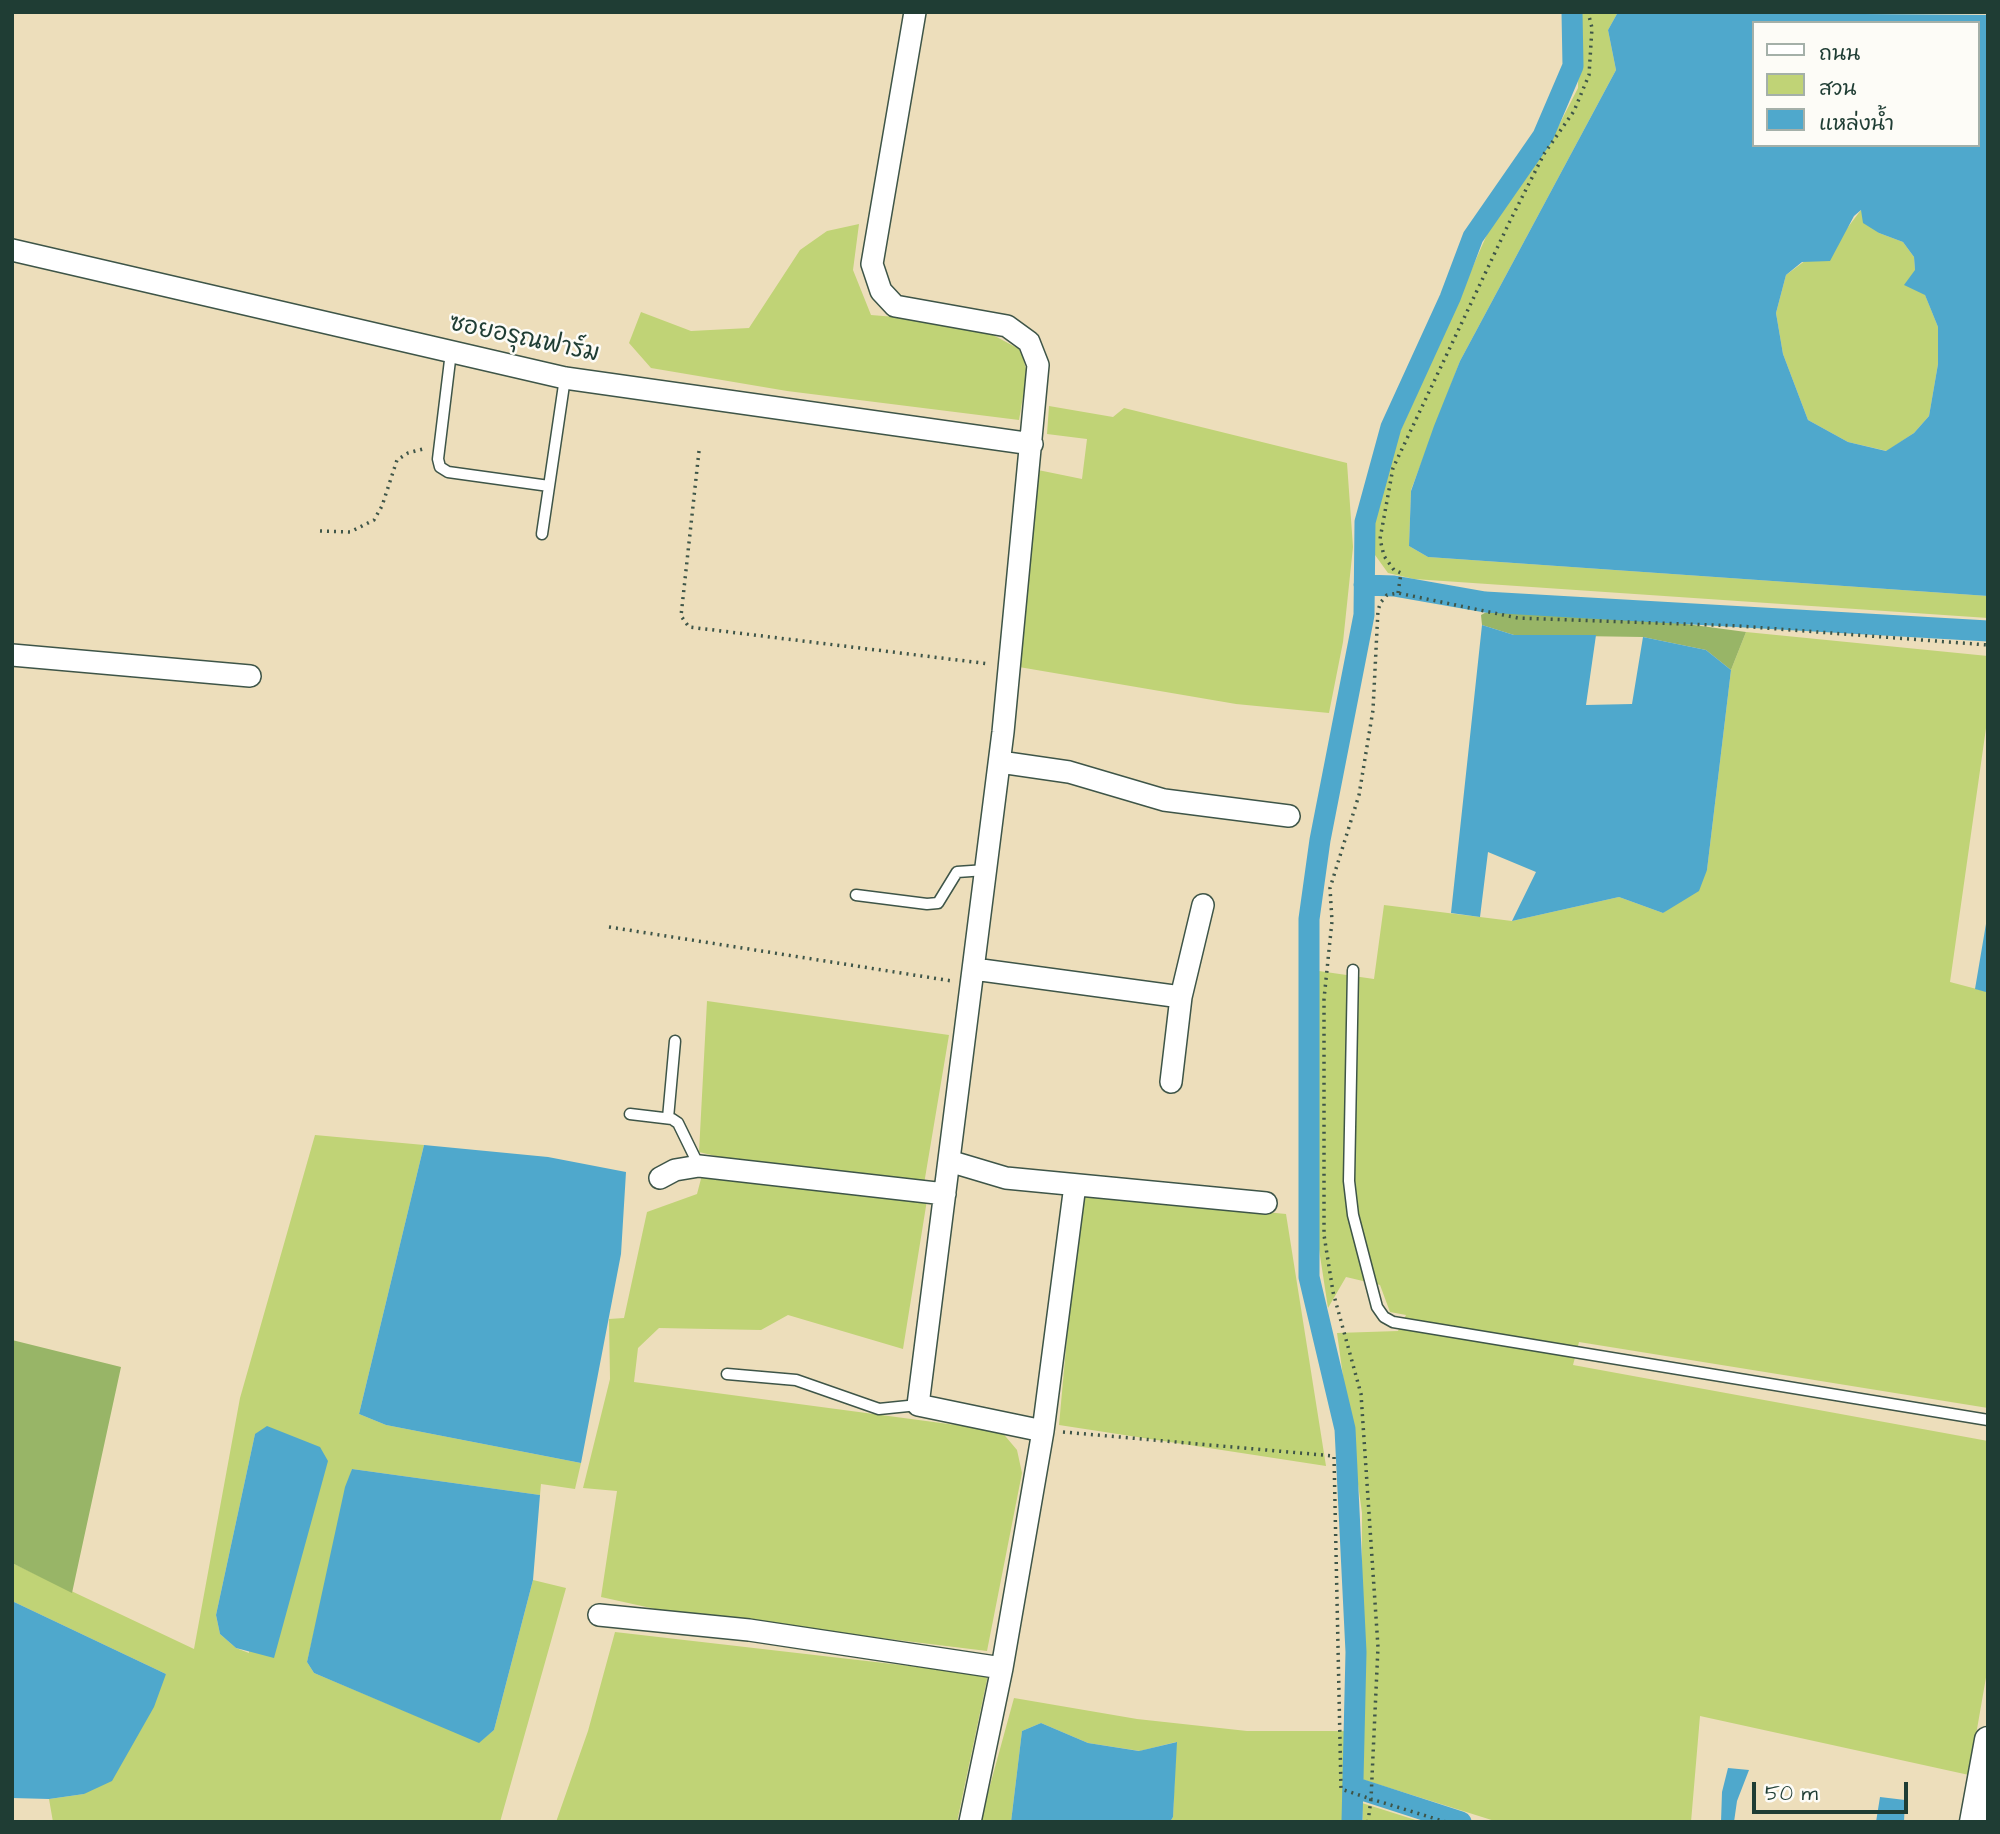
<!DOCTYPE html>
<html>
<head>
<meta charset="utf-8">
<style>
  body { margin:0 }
  #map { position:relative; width:2000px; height:1834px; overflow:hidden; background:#eddebb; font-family:"Architects Daughter","Playpen Sans Thai",sans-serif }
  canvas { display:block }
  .frame { position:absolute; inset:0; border:14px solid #1f3d34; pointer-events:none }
  .legend { position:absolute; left:1752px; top:21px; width:228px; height:126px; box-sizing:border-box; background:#fdfcf7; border:2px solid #a4b0a9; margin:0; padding:9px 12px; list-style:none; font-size:21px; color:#1f3d34 }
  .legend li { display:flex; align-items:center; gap:14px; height:35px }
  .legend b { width:35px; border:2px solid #a4b0a9 }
  .scale { position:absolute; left:1752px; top:1782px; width:156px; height:32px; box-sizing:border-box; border:4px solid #1f3d34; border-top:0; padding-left:9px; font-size:21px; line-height:24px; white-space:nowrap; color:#1f3d34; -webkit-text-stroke:5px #fdfcf7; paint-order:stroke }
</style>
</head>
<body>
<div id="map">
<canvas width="2000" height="1834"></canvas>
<div class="frame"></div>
<ul class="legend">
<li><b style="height:9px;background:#fff"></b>ถนน</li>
<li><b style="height:19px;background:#c0d376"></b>สวน</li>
<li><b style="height:19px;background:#4fa8cc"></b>แหล่งน้ำ</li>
</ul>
<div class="scale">50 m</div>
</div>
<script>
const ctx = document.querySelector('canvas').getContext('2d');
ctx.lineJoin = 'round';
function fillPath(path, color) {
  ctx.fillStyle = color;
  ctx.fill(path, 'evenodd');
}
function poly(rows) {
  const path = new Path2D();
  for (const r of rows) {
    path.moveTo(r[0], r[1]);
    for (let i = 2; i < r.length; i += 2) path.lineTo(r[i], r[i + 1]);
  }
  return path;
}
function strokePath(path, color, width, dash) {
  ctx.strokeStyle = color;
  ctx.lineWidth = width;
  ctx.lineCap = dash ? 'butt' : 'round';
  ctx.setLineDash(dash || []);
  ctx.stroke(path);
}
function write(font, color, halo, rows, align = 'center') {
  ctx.font = font + ' "Architects Daughter","Playpen Sans Thai",sans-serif';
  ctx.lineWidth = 5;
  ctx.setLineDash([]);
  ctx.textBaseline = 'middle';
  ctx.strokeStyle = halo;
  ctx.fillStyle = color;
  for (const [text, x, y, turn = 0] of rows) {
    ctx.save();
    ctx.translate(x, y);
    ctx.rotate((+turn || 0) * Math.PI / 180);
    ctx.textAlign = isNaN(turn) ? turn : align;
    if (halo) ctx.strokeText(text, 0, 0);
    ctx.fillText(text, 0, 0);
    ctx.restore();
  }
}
const green = poly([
  [1579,12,1618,12,1608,30,1616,70,1460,361,1411,490,1409,546,1428,557,1988,596,1988,618,1414,579,1388,573,1375,555,1372,525,1387,461,1496,214,1559,125,1578,88],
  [1861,210,1879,233,1903,242,1914,257,1915,270,1938,327,1938,364,1929,416,1914,433,1887,451,1848,442,1808,420,1783,354,1776,313,1786,275,1845,231],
  [859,224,853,270,871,315,920,319,993,335,1021,350,1027,373,1019,420,787,391,651,368,629,343,641,312,691,331,749,328,800,250,827,231],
  [1049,406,1113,417,1124,408,1347,463,1353,547,1343,642,1329,713,1236,704,1019,667,1038,470,1082,479,1087,439,1047,434],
  [1746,632,1988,656,1988,714,1950,982,1988,992,1988,1408,1579,1342,1573,1365,1988,1441,1988,1666,1969,1775,1700,1716,1691,1822,1498,1822,1361,1779,1362,1513,1337,1333,1398,1331,1406,1315,1390,1312,1380,1285,1346,1277,1328,1308,1317,1236,1319,971,1374,979,1384,905,1512,921,1619,897,1663,913,1707,870,1731,670],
  [707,1001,949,1035,924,1184,736,1161,699,1152],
  [315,1135,424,1145,359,1414,386,1425,581,1463,575,1489,541,1484,540,1495,352,1469,307,1662,314,1673,479,1742,494,1730,533,1580,566,1588,500,1822,53,1822,49,1799,84,1794,166,1674,12,1601,12,1563,194,1649,240,1398],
  [255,1434,249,1653,236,1648,220,1634,216,1615],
  [702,1175,927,1200,903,1349,788,1315,761,1330,659,1328,638,1348,634,1382,1001,1431,1017,1450,1022,1473,987,1651,669,1612,601,1597,617,1491,583,1488,610,1379,609,1319,624,1318,647,1212,697,1194],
  [1080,1194,1286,1214,1326,1466,1059,1425],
  [615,1632,988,1675,957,1822,556,1822,588,1731],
  [1014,1698,1137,1719,1247,1731,1347,1731,1348,1822,1170,1822,1173,1817,1176,1742,1140,1751,1088,1743,1041,1723,1022,1731,1011,1822,980,1822],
  [1362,1803,1422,1822,1363,1822]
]);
const forest = poly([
  [1496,607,1604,613,1746,632,1731,670,1706,650,1643,637,1514,635,1482,625,1481,615],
  [12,1340,121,1367,72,1593,12,1563]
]);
const water = poly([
  [1618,12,1988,15,1988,596,1428,557,1409,546,1411,491,1434,426,1460,361,1616,70,1608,30],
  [1753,23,1977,23,1977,145,1753,145],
  [1861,210,1863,223,1879,233,1903,242,1914,257,1915,270,1904,285,1925,295,1938,327,1938,364,1929,416,1914,433,1886,451,1848,442,1808,420,1783,354,1776,313,1786,275,1802,262,1830,261,1854,216],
  [1482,625,1514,635,1596,635,1586,705,1632,704,1643,637,1706,650,1731,670,1707,870,1699,891,1663,913,1619,897,1512,921,1536,872,1488,852,1480,917,1451,913],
  [1988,912,1988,983,1986,992,1975,989],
  [424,1145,548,1157,626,1172,621,1254,581,1463,386,1425,359,1414],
  [267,1426,320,1447,328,1461,274,1658,236,1648,220,1634,216,1615,255,1434],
  [352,1469,540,1495,533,1580,494,1730,479,1743,314,1673,307,1662,345,1487],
  [12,1601,166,1674,154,1707,112,1781,84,1794,49,1799,12,1798],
  [1041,1723,1088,1743,1139,1751,1177,1742,1173,1817,1170,1822,1011,1822,1022,1731],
  [1728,1768,1749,1770,1737,1801,1734,1822,1721,1822,1722,1792],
  [1880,1797,1905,1800,1904,1822,1876,1822]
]);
const canal = poly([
  [1364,585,1394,586,1485,602,1988,631],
  [1353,1787,1461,1822],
  [1352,1822,1356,1652,1345,1429,1309,1277,1309,919,1320,840,1364,615,1365,522,1391,427,1450,298,1473,237,1543,136,1573,66,1572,12]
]);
const path = poly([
  [699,451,681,616,689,627,990,664],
  [320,531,350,532,374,520,382,506,397,460,408,453,423,449],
  [1398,593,1401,573,1394,570,1384,556,1380,539,1393,468,1509,223,1544,154,1574,111,1589,75,1592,28,1588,12],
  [609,927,952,981],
  [1063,1432,1334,1456,1341,1789,1371,1799,1368,1822],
  [1446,1822,1371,1799,1378,1647,1361,1394,1333,1292,1324,1235,1324,999,1332,921,1330,888,1359,795,1373,710,1378,610,1381,602,1387,595,1398,593,1518,618,1739,626,1988,645]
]);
const service = poly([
  [451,352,438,459,440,467,448,472,549,486],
  [542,534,565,378],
  [856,895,927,904,938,903,957,872,986,870],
  [1353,970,1349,1181,1353,1215,1377,1307,1384,1317,1393,1322,1988,1420],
  [630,1114,672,1119,678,1123,699,1166],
  [668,1118,675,1041],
  [727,1374,796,1380,879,1409,918,1405]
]);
const minor = poly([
  [915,12,872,264,881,291,895,306,1007,326,1029,342,1038,365,1003,732,918,1405,1043,1431,1002,1668,970,1822],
  [12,250,565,378,1032,444],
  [12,655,250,676],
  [1000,762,1069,772,1164,800,1289,816],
  [974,969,1181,997],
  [1171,1082,1181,997,1203,905],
  [949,1161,1006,1178,1266,1203],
  [660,1178,675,1170,699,1166,945,1194],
  [1043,1431,1075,1185],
  [599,1615,749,1630,1002,1668]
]);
const tertiary = poly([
  [1973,1822,1988,1740]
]);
const streetNames = [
  ["ซอยอรุณฟาร์ม",524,340,12]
];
fillPath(green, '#c0d376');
fillPath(forest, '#98b567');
fillPath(water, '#4fa8cc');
strokePath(canal, '#4fa8cc', 21);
strokePath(service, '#3e5548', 13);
strokePath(minor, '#3e5548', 24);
strokePath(tertiary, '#3e5548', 29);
strokePath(path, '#3e5548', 3.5, [2, 5]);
strokePath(service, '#fff', 10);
strokePath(minor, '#fff', 21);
strokePath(tertiary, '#fff', 26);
write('24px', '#1f3d34', '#fdfcf7', streetNames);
</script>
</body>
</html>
